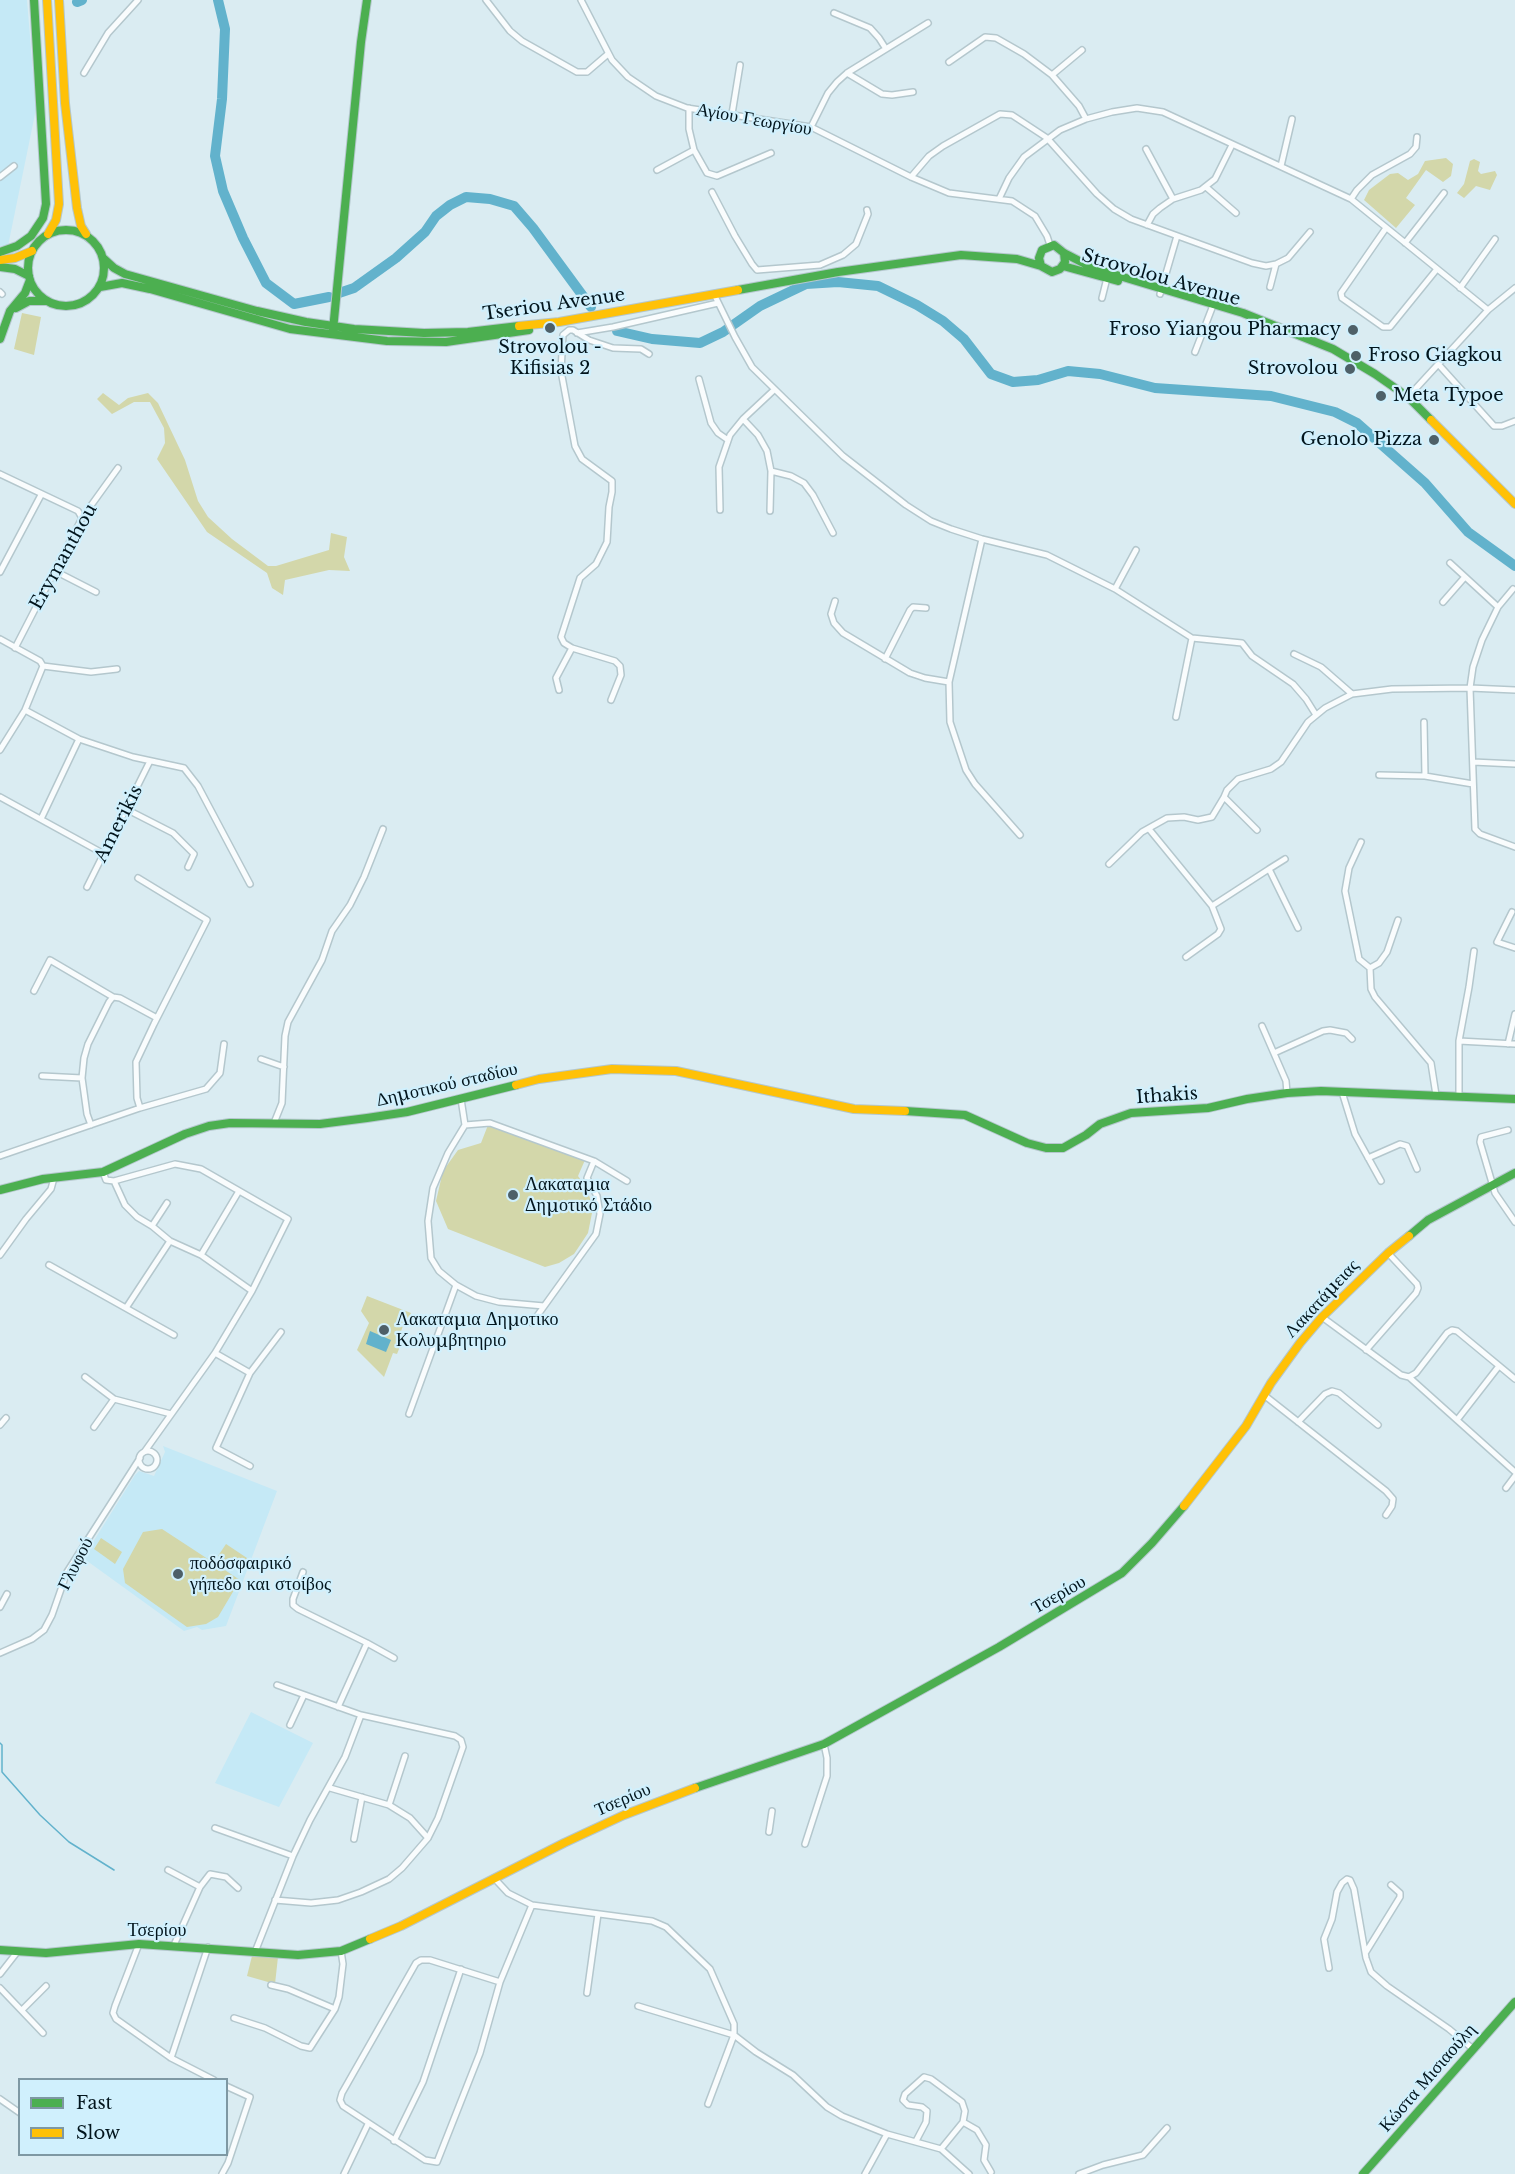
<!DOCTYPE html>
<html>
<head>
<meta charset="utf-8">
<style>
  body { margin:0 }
  #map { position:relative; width:1515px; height:2174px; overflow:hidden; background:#daecf2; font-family:"Libre Baskerville",serif }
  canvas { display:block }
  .legend { position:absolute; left:18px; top:2078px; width:210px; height:78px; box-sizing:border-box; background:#d0f0fd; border:2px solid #7e98a3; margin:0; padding:8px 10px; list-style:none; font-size:18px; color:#02151d }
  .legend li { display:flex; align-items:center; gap:12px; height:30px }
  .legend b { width:30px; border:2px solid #7e98a3 }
</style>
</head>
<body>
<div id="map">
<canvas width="1515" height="2174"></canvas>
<ul class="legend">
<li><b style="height:8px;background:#4caf50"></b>Fast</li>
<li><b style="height:8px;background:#ffc107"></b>Slow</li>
</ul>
</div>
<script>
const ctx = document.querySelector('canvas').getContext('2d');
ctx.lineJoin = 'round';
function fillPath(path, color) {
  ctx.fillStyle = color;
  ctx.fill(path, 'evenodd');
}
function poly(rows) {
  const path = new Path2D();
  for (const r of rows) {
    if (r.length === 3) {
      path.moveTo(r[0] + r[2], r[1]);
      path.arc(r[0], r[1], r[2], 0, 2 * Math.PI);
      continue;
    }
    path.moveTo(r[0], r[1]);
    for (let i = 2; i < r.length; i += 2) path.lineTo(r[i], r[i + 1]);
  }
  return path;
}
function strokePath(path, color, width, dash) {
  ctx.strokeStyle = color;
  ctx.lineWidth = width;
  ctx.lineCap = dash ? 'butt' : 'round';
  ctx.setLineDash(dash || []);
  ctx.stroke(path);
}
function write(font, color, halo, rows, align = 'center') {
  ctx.font = font + ' "Libre Baskerville",serif';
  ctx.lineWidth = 4.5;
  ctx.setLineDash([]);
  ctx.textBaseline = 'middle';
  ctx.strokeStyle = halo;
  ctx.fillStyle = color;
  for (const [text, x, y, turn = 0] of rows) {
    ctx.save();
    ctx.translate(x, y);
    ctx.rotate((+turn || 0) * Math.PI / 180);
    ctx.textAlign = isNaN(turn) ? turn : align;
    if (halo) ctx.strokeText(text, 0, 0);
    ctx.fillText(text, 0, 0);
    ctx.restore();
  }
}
const built = poly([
  [0,0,27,0,36,109,8,246,0,246],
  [163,1446,277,1491,226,1626,202,1630,197,1627,184,1631,83,1558,135,1475,139,1471,154,1476,165,1452],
  [251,1712,313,1743,279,1807,215,1783]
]);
const green = poly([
  [1446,158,1453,164,1451,176,1443,182,1426,170,1406,198,1415,205,1396,228,1364,200,1369,190,1390,174,1398,173,1408,180,1418,174,1425,161],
  [1474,159,1480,162,1478,171,1481,174,1495,171,1497,175,1490,190,1476,186,1464,198,1457,193,1464,184,1470,161],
  [22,313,41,317,34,355,14,349],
  [103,393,119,405,128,398,148,393,158,403,185,460,198,501,208,517,232,539,268,566,276,566,329,550,331,533,347,537,344,557,350,571,329,570,285,580,283,595,272,588,267,573,207,532,157,459,165,443,164,428,150,402,134,402,112,414,97,399],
  [488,1125,585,1160,578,1176,587,1189,593,1208,588,1233,574,1254,559,1263,545,1267,448,1229,436,1201,443,1171,458,1150,481,1143],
  [367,1296,411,1313,408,1320,404,1323,399,1337,399,1349,397,1354,393,1353,384,1377,357,1350,369,1323,361,1311],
  [162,1529,240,1580,218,1617,206,1624,187,1627,125,1583,123,1569,143,1532],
  [101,1538,122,1552,115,1564,94,1549],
  [226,1544,247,1558,239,1570,218,1556],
  [252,1956,278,1957,275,1984,247,1976]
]);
const water = poly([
  [370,1331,391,1340,386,1352,366,1344]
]);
const stream = poly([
  [0,1743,2,1745,2,1772,40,1815,69,1842,114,1870]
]);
const river = poly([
  [218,0,225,29,222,99,215,156,223,191,243,238,266,283,294,304,329,297],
  [77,2,82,0],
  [339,293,354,288,396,258,425,232,436,216,450,205,466,197,490,199,514,206,533,228,591,307],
  [617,331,652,339,700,343,723,332,760,306,806,284,838,282,878,286,917,305,943,321,964,339,991,374,1013,382,1038,380,1068,371,1100,374,1155,388,1271,396,1335,412,1357,423,1425,483,1468,532,1515,566]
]);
const street = poly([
  [486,0,510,31,522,41,577,72,587,72,608,54],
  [581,0,612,60,628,77,656,96,687,108,811,127,911,177,949,193,1012,201,1035,216,1047,236,1050,245],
  [834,13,870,28,879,38,886,49],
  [949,62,985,37,996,38,1024,54,1052,75,1079,106,1086,119],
  [84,73,108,33,138,0],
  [847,73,882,94,892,95,913,92],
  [1052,75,1082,50],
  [689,108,689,129,694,150,707,173,717,176,771,153],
  [732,114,740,65],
  [811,127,828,93,837,82,847,73,928,23],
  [1146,149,1173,199],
  [1281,166,1292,119],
  [657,170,694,150],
  [0,177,14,166],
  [911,177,929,156,943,146,1000,114,1012,115,1047,138,1097,194,1114,209,1131,219,1252,263,1266,266,1276,264,1288,258,1310,232],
  [1206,187,1236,213],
  [712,192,735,236,752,264,757,270,820,265,843,255,856,244,868,214,867,210],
  [999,199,1009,178,1024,157,1060,130,1086,119,1112,112,1137,108,1163,112,1351,199,1488,310],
  [1351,199,1357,190,1372,175,1410,154,1416,147,1417,137],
  [1147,225,1153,214,1160,208,1173,199,1201,190,1215,179,1232,145],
  [1386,228,1341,293,1342,298,1383,327,1390,327,1437,269],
  [1405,243,1444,193],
  [1270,287,1276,264],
  [1460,288,1495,239],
  [0,292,2,294],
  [714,294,735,337,752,367,843,456,906,505,931,521,951,529,982,539,1047,555,1115,589,1192,638,1242,643,1252,656,1293,684,1306,699,1316,715],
  [1160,294,1177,236],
  [1102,298,1107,278],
  [577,333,613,327,718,303],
  [1195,352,1212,308],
  [1439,365,1494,426,1502,426,1515,421],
  [699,379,711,423,718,433,728,440],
  [1408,397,1488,310,1515,288],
  [743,419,758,435,767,451,771,471,770,511],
  [771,471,791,476,804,483,813,495,833,533],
  [0,474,78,511,82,518],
  [720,510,719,467,730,435,743,419,774,390],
  [982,539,949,682,950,722,966,770,975,784,1020,835],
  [1450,563,1498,607],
  [55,571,96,592],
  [0,572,41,495],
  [1115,589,1136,550],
  [1513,589,1498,607,1482,640,1473,667,1470,688,1475,829,1480,834,1515,847],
  [835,601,831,614,834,623,843,633,910,673,925,678,949,682],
  [1443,602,1464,578],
  [0,639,40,661,43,666,91,672,117,669],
  [15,648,82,518,118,468],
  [1294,654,1321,667,1352,694],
  [885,659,910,610,913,607,926,608],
  [559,690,556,678,572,648],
  [611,700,621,675,620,666,615,661,572,648,564,643,561,637,580,578,596,564,607,542,609,507,612,492,612,481,582,459,575,446,561,371,563,335,569,330,573,330,589,340,613,348,641,349,649,354],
  [25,710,79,739,133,757,184,768,198,786,250,884],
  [1176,717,1192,638],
  [1424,722,1425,776],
  [0,750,25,710,43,666],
  [1473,762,1515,764],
  [1379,775,1425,776,1473,784],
  [0,797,104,854],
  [126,809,173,833,194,854,188,867],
  [41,819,79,739],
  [1149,829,1212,906,1221,929,1218,934,1186,957],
  [1257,830,1224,797,1227,790,1238,779,1271,769,1281,762,1308,722,1325,708,1352,694,1392,689,1470,688,1515,690],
  [1361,842,1349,868,1345,891,1358,954,1359,959,1370,968,1371,989,1375,997,1431,1063,1436,1095],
  [1285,859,1269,869,1298,928],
  [1109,864,1142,832,1167,818,1184,817,1198,820,1212,817,1224,797],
  [138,878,207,920,154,1024,136,1062,137,1098,140,1108],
  [87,887,150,761],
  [1212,906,1269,869],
  [1512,912,1497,942,1515,948],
  [1370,968,1379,963,1387,952,1398,920],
  [34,991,50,960,113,997,120,998,157,1018],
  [1262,1026,1286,1081,1287,1093],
  [1459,1041,1515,1044],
  [1508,1044,1515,1014],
  [1274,1053,1323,1031,1330,1030,1346,1033,1352,1039],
  [261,1059,284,1067],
  [42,1076,82,1078],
  [1342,1092,1355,1134,1381,1181],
  [1459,1096,1459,1041,1469,987,1474,951],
  [461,1099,465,1125,448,1153,433,1188,428,1221,431,1258,439,1271,456,1285,476,1296,499,1302,544,1306],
  [274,1123,282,1103,285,1036,288,1022,322,960,332,931,350,905,364,877,383,829],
  [91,1125,87,1114,82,1078,84,1058,88,1044,109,1002,113,997],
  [465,1125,490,1123,594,1161,627,1181],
  [1508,1130,1481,1137,1480,1142,1495,1193,1515,1222],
  [0,1156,140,1108,206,1089,220,1073,224,1044],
  [1368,1158,1400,1144,1407,1146,1417,1169],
  [103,1172,106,1180,114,1181,175,1164,201,1169,288,1219,252,1291,215,1353,145,1451],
  [114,1181,125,1205,137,1217,152,1226,170,1241,201,1255,252,1291],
  [152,1226,167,1203],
  [0,1255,26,1219,51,1189,54,1178],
  [201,1255,239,1191],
  [49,1265,174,1335],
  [126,1308,170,1241],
  [1322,1317,1401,1375,1409,1377,1515,1472],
  [532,1323,596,1234,600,1214,597,1196,587,1178,594,1161],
  [1366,1350,1416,1293,1418,1288,1417,1284,1388,1253],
  [215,1353,250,1373],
  [85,1377,114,1399,171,1414],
  [1409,1377,1416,1373,1447,1333,1452,1330,1457,1331,1515,1379],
  [1264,1395,1386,1491,1393,1499,1392,1506,1386,1515],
  [409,1414,456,1285],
  [1457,1420,1499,1366],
  [1298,1422,1325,1394,1332,1391,1339,1393,1378,1425],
  [0,1425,6,1418],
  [94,1427,114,1399],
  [148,1460,9],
  [250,1466,216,1448,250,1373,281,1332],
  [1506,1488,1515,1476],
  [303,1572,293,1599,293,1605,298,1609,367,1643,394,1658],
  [0,1607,7,1594],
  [0,1653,32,1639,44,1630,52,1615,67,1572,140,1458],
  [338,1707,367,1643],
  [290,1725,304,1695],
  [330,1788,389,1805,410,1818,428,1838],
  [389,1805,405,1756],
  [215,1828,293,1856],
  [769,1832,772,1811],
  [354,1839,362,1797],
  [805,1844,827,1776,827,1758,824,1744],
  [168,1870,200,1887],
  [494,1878,508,1893,532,1905,652,1921,666,1927,710,1969,734,2024,734,2035,708,2104],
  [275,1900,311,1903,338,1900,361,1892,389,1879,402,1868,428,1838,438,1818,463,1747,461,1740,455,1736,361,1715,277,1685],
  [139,1944,115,2006,113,2013,116,2019,171,2058,214,2080],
  [174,1945,200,1887,210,1874,226,1877,238,1888],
  [255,1952,293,1856,310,1820,345,1757,361,1715],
  [1366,1952,1400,1897,1400,1893,1391,1885],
  [1329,1968,1324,1939,1332,1919,1337,1892,1342,1883,1347,1879,1350,1880,1354,1889,1366,1958,1371,1972,1387,1986,1449,2029,1473,2049],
  [0,1974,18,1951],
  [500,1982,430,1960,421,1960,416,1963,342,2093,340,2100,343,2106,425,2160,437,2162,480,2053,500,1982,532,1905],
  [271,1985,288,1989,335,2009],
  [0,1988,43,2033],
  [587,1993,598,1914],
  [638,2006,734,2035,756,2052,793,2075,827,2107,842,2116,887,2134,941,2149,969,2174],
  [22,2010,46,1986],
  [234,2018,265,2028,301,2046,310,2048,335,2009,339,1997,343,1964,341,1951],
  [171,2058,208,1947],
  [0,2099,20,2113],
  [963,2122,977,2130,986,2145,984,2160,991,2172],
  [394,2141,423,2082,461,1969],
  [916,2141,926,2122,927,2111,922,2107,908,2105,903,2100,905,2094,924,2077,931,2079,962,2102,965,2111,963,2122,941,2149],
  [222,2174,228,2163,250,2097,226,2086],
  [344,2174,368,2124],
  [865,2174,887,2134],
  [1079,2174,1103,2165,1143,2155,1167,2128]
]);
const fast = poly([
  [66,268,38],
  [0,252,17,246,31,236,43,218,46,204,34,0],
  [1064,253,1065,262,1060,269,1052,272,1041,266,1039,258,1042,250,1054,245,1064,253,1093,268,1243,313,1333,349,1375,374,1408,397,1431,420],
  [103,258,114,268,125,274,257,311,306,322,354,329,424,333,468,332,519,326],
  [1063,266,1118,281],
  [0,267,15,269,29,276],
  [100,287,122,283,150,289,290,329,387,341,446,342,529,330],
  [738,290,838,272,961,255,1017,259,1041,266],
  [16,308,29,301,46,301],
  [333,330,361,42,367,0],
  [0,339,10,311,25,293,30,280],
  [905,1111,965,1115,1027,1143,1046,1148,1063,1148,1086,1135,1100,1124,1131,1113,1208,1108,1247,1099,1287,1093,1321,1091,1515,1099],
  [0,1190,43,1179,103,1172,185,1134,209,1126,230,1123,320,1124,367,1118,407,1112,516,1085],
  [1409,1236,1428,1220,1515,1173],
  [695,1788,824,1744,999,1647,1122,1573,1152,1543,1184,1506],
  [0,1950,46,1953,139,1944,298,1955,341,1951,370,1939],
  [1363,2174,1515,2002]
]);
const slow = poly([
  [47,0,59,204,56,220,48,234],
  [59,0,65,103,77,208,81,226,86,234],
  [0,260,15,258,32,251],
  [519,326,559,322,738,290],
  [1431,420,1515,504],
  [516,1085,539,1079,612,1069,676,1071,854,1109,905,1111],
  [1184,1506,1246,1426,1271,1383,1300,1343,1322,1317,1388,1253,1409,1236],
  [370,1939,401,1926,564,1843,624,1815,695,1788]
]);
const markers = [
  [550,328,6,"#4e6068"],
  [1353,330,6,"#4e6068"],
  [1356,356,6,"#4e6068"],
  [1350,369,6,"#4e6068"],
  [1381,396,6,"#4e6068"],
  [1434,440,6,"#4e6068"],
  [513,1195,6,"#4e6068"],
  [384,1330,6,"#4e6068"],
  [178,1574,6,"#4e6068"]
];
const streetNames = [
  ["Αγίου Γεωργίου",754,120,10],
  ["Strovolou Avenue",1161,278,16],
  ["Tseriou Avenue",554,305,-8],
  ["Erymanthou",64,557,-61],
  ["Amerikis",119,824,-63],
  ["Δημοτικού σταδίου",447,1085,-13],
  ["Ithakis",1167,1096,-4],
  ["Λακατάμειας",1322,1299,-47],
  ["Γλυφού",76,1564,-63],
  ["Τσερίου",1059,1595,-30],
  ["Τσερίου",623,1800,-23],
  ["Τσερίου",157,1931],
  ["Κώστα Μισιαούλη",1428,2078,-49]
];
const poiNames = [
  ["Froso Yiangou Pharmacy",1341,330,"right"],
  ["Strovolou -",550,348,"center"],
  ["Kifisias 2",550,369,"center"],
  ["Froso Giagkou",1368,356],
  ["Strovolou",1338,369,"right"],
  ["Meta Typoe",1393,396],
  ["Genolo Pizza",1422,440,"right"],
  ["Λακαταμια",525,1185],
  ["Δημοτικό Στάδιο",525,1206],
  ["Λακαταμια Δημοτικο",396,1320],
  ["Κολυμβητηριο",396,1341],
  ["ποδόσφαιρικό",190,1564],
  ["γήπεδο και στοίβος",190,1585]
];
fillPath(built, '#c5e9f6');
fillPath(green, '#d3d7aa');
fillPath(water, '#62b2cc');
strokePath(stream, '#62b2cc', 1.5);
strokePath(river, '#62b2cc', 10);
strokePath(street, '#b4c7cd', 8);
strokePath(fast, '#b4c7cd', 10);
strokePath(slow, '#b4c7cd', 10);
strokePath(street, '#f9fcfd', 5);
strokePath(fast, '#4caf50', 8);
strokePath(slow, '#ffc107', 8);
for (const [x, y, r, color] of markers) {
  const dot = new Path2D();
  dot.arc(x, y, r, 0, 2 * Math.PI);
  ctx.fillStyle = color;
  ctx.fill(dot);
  strokePath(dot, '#d0f0fd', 2);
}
write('18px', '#02151d', '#d0f0fd', streetNames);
write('18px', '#02151d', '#d0f0fd', poiNames, 'left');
</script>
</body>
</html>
